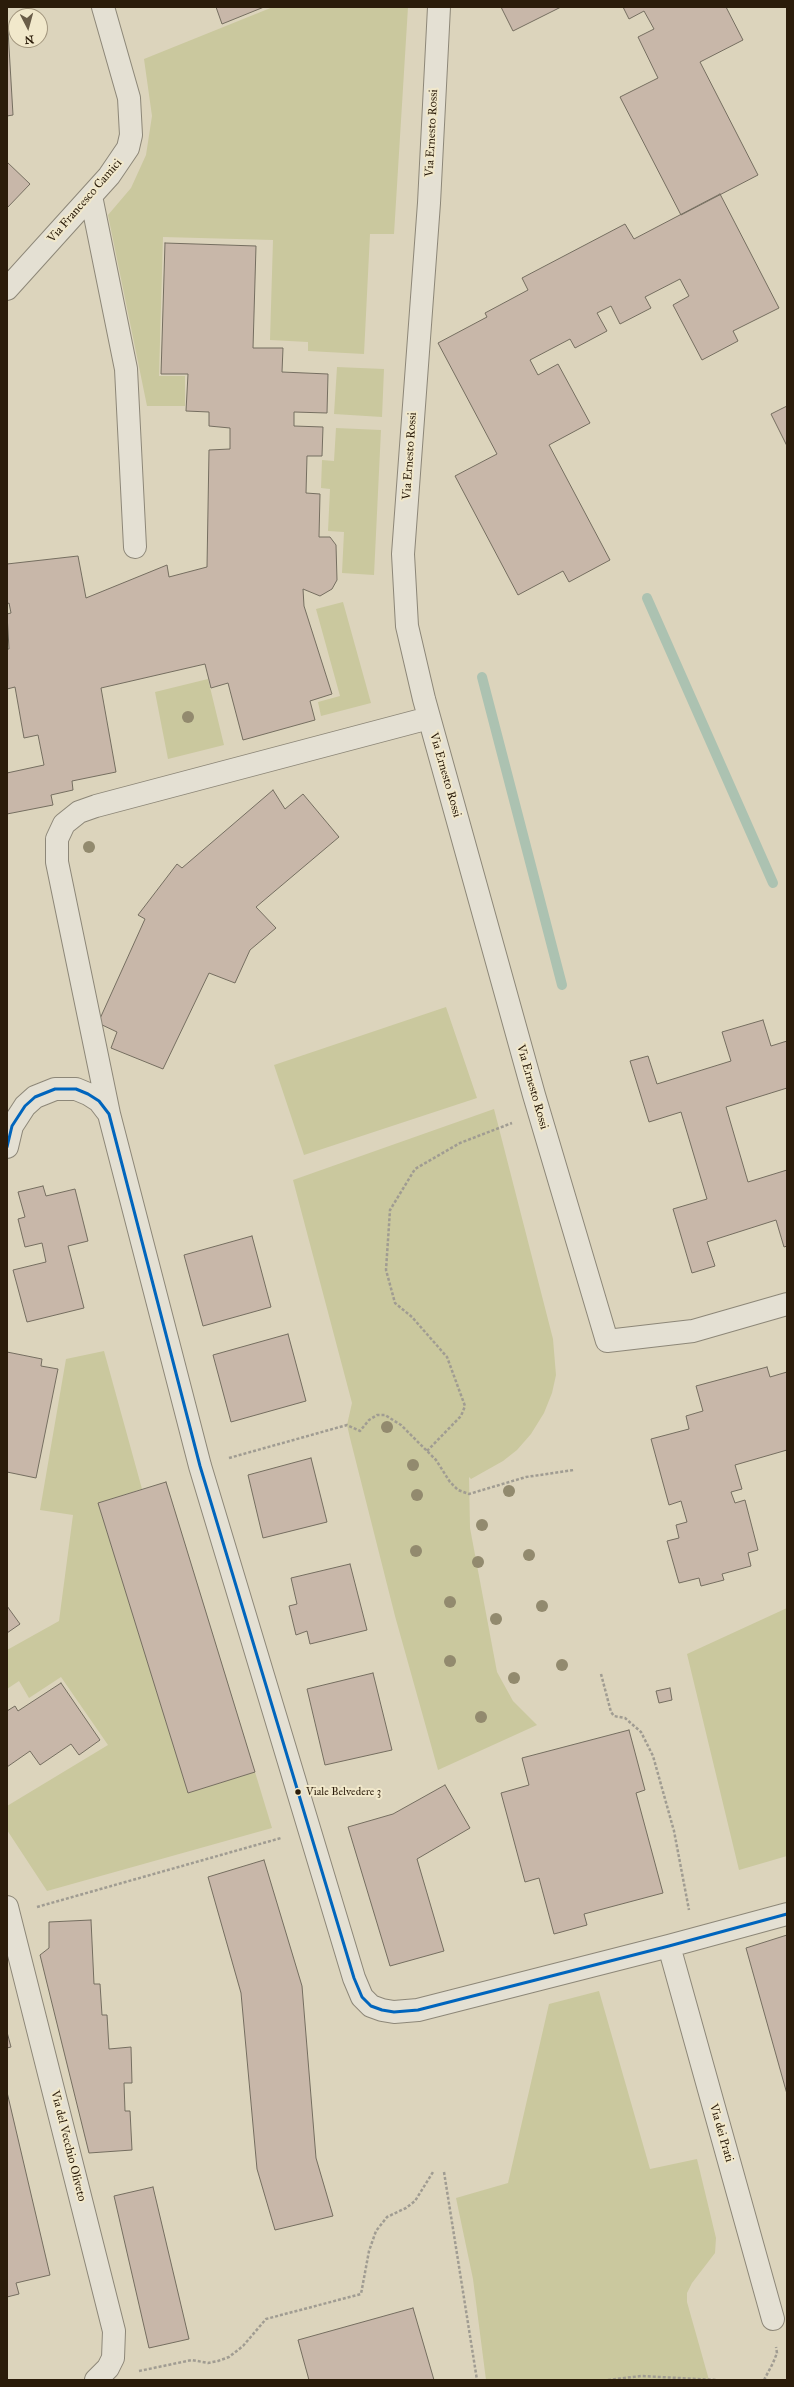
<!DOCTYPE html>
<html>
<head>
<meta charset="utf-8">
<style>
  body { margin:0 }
  #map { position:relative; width:794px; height:2387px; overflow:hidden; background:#dcd4bc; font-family:"IM FELL Great Primer",serif }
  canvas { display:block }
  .frame { position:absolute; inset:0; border:8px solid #2b1c0a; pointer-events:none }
  .north { position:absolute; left:8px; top:8px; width:40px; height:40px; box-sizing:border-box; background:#f1e8cb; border:1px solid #a2967e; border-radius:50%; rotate:174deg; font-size:11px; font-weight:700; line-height:16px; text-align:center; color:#2b1c0a }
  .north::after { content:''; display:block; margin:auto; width:14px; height:18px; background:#695c48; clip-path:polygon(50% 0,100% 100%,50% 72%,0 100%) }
</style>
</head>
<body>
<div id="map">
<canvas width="794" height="2387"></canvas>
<div class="frame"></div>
<div class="north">N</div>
</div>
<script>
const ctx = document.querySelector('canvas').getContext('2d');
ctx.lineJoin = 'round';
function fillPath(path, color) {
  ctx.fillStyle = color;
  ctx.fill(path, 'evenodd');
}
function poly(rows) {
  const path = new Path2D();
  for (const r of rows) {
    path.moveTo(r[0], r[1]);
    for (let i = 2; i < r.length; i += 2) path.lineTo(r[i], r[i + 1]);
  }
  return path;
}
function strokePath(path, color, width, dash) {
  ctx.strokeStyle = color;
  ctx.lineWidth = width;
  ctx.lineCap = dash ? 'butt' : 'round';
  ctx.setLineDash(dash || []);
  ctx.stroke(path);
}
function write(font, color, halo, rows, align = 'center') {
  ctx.font = font + ' "IM FELL Great Primer",serif';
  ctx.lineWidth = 4;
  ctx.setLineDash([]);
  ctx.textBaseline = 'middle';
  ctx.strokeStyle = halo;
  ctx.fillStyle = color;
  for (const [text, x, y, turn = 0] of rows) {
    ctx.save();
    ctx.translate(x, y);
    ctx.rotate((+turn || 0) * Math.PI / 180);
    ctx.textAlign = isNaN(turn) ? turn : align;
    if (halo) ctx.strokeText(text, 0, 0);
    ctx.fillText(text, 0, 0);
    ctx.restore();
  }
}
const green = poly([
  [273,7,408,7,394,234,370,234,364,354,308,351,308,342,270,340,273,240,163,237,159,376,185,376,185,406,147,406,108,215,131,188,146,155,152,116,144,59],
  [337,367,384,369,382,417,334,414],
  [336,428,381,430,374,575,342,573,344,532,328,531,330,489,321,488,322,460,334,461],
  [343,602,371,703,321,716,318,702,340,696,316,609],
  [208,679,224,745,168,759,155,692],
  [446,1007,477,1098,304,1155,274,1065],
  [494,1109,553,1339,556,1375,552,1393,544,1413,531,1434,517,1450,503,1461,471,1479,469,1477,470,1528,497,1672,513,1701,537,1725,438,1770,395,1616,350,1438,347,1425,352,1403,293,1180],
  [104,1351,142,1489,98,1503,188,1793,255,1772,272,1828,47,1891,7,1830,7,1806,108,1745,61,1677,29,1698,19,1681,7,1689,7,1650,59,1621,73,1515,40,1510,66,1359],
  [787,1608,787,1856,739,1870,687,1654],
  [599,1991,650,2169,697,2159,716,2238,715,2253,692,2283,687,2293,687,2302,709,2380,486,2380,473,2279,456,2198,508,2183,549,2004]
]);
const stream = poly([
  [647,598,773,883],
  [482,677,562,985]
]);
const building = poly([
  [216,7,264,7,222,24,216,7],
  [501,7,561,7,513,31,501,7],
  [623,7,726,7,743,40,700,62,758,175,681,215,620,97,658,78,638,37,654,29,644,11,629,19,623,7],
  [7,13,13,115,7,116,7,13],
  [7,162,30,184,7,208,7,162],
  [720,194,779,308,733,331,738,341,702,360,673,305,689,296,680,279,645,297,651,308,620,324,611,306,597,313,607,331,575,348,570,339,530,360,538,375,558,364,590,423,549,445,610,560,569,582,563,571,518,595,455,476,497,454,438,343,487,317,485,313,528,290,522,278,625,224,634,239,720,194],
  [165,243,256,246,253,348,283,348,282,372,328,374,327,413,294,412,294,426,323,427,322,456,307,456,306,493,320,494,319,537,330,537,336,545,337,580,332,589,320,596,303,589,304,606,332,694,310,701,315,720,243,740,228,683,211,688,205,664,101,688,116,772,72,781,73,790,51,795,53,805,7,814,7,773,44,765,38,735,24,738,15,687,7,689,7,649,9,649,7,614,11,613,9,603,7,604,7,564,78,556,86,598,167,565,169,577,207,567,209,450,230,449,230,428,209,426,209,412,186,411,188,374,161,374,165,243],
  [787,406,787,446,771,414,787,406],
  [273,790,285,809,303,794,339,837,256,907,276,928,250,950,235,983,209,973,163,1069,111,1048,117,1032,98,1023,145,919,138,915,177,864,182,868,273,790],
  [763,1020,771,1046,787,1041,787,1088,726,1107,748,1182,787,1170,787,1246,784,1247,776,1220,707,1242,715,1266,692,1273,673,1209,707,1199,681,1112,649,1122,630,1061,648,1056,657,1084,731,1061,722,1032,763,1020],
  [43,1186,46,1196,75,1189,88,1241,68,1246,84,1308,27,1322,13,1270,46,1262,42,1243,25,1247,18,1219,25,1217,18,1192,43,1186],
  [252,1236,271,1307,203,1326,184,1255,252,1236],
  [288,1334,306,1401,231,1422,213,1355,288,1334],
  [7,1352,42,1359,41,1366,58,1369,36,1478,7,1472,7,1352],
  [767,1367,770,1377,787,1372,787,1450,735,1465,742,1489,731,1492,735,1503,745,1500,758,1550,748,1553,751,1566,722,1574,724,1580,701,1586,699,1578,679,1583,667,1541,679,1538,676,1525,687,1522,681,1501,669,1505,651,1439,689,1429,686,1416,703,1411,696,1386,767,1367],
  [311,1458,327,1522,263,1538,248,1475,311,1458],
  [166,1482,255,1772,188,1793,98,1503,166,1482],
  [350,1564,367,1630,310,1644,307,1631,296,1635,289,1606,297,1604,291,1578,350,1564],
  [7,1606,20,1624,7,1633,7,1606],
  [373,1673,392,1750,325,1765,307,1689,373,1673],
  [61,1683,100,1740,79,1755,71,1744,40,1765,30,1751,7,1767,7,1711,15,1706,18,1711,61,1683],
  [670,1688,672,1700,659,1703,656,1691,670,1688],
  [629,1730,645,1790,636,1793,663,1893,584,1914,587,1925,554,1934,539,1878,525,1882,501,1793,529,1785,522,1758,629,1730],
  [445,1785,470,1828,417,1859,444,1951,390,1966,348,1827,393,1814,445,1785],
  [264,1860,302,1986,316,2158,333,2216,275,2230,257,2169,241,1993,208,1877,264,1860],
  [91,1920,94,1984,100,1984,102,2015,107,2015,109,2049,131,2047,132,2083,124,2083,125,2111,130,2111,132,2150,89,2153,40,1955,49,1948,49,1922,91,1920],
  [787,1935,787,2094,746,1948,787,1935],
  [7,2032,11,2047,7,2048,7,2032],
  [7,2092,50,2275,16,2283,19,2294,7,2297,7,2092],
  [153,2187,189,2339,149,2348,114,2196,153,2187],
  [413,2308,434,2380,309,2380,298,2340,413,2308]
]);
const path = poly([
  [427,1451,461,1416,465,1406,447,1357,412,1317,395,1303,386,1270,390,1210,415,1169,460,1143,512,1123],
  [229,1458,347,1425,360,1431,369,1420,377,1415,385,1415,401,1425,436,1460,450,1482,458,1490,469,1494,526,1477,574,1470],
  [601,1674,611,1712,614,1716,625,1718,641,1732,653,1756,674,1831,689,1910],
  [37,1907,281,1838],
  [444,2172,477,2380],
  [139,2371,192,2360,208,2363,218,2361,229,2357,243,2346,266,2319,361,2294,369,2251,376,2231,387,2217,406,2208,415,2201,433,2172],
  [608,2380,641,2376,716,2380],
  [764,2380,773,2363,777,2353,776,2347]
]);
const minor = poly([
  [439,7,429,203,403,554,407,626,424,699,534,1095,607,1341,693,1331,787,1304],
  [91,196,126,369,135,547],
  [7,289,109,176,128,148,131,135,129,98,103,7],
  [109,1114,57,862,57,839,64,824,79,812,96,806,429,718],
  [7,1147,12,1126,25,1106,35,1097,55,1089,76,1089,88,1094,99,1101,109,1114,200,1466,354,1978,362,1997,371,2006,382,2010,394,2012,418,2010,669,1946,787,1914],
  [7,1907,114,2331,113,2358,108,2368,96,2380],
  [669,1946,773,2319]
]);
const bus1 = poly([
  [7,1147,12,1126,25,1106,35,1097,55,1089,76,1089,88,1094,99,1101,109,1114,200,1466,354,1978,362,1997,371,2006,382,2010,394,2012,418,2010,669,1946,787,1914]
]);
const trees = [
  [188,717],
  [89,847],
  [387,1427],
  [413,1465],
  [509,1491],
  [417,1495],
  [482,1525],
  [416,1551],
  [529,1555],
  [478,1562],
  [450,1602],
  [542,1606],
  [496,1619],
  [450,1661],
  [562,1665],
  [514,1678],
  [481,1717]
];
const markers = [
  [298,1792,3.5,"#2b1c0a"]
];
const busNames = [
  ["Viale Belvedere 3",306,1792]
];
const streetNames = [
  ["Via Ernesto Rossi",432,133,-87],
  ["Via Francesco Camici",85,201,-49],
  ["Via Ernesto Rossi",410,456,-86],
  ["Via Ernesto Rossi",445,775,74],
  ["Via Ernesto Rossi",532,1087,74],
  ["Via dei Prati",721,2133,74],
  ["Via del Vecchio Oliveto",68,2146,76]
];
fillPath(green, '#cac89e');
strokePath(stream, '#acc2b1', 10);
fillPath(building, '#c8b7a9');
strokePath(building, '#756e60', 1);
strokePath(minor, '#8d8778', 24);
strokePath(path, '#a09c92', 2.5, [3, 2]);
strokePath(minor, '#e4e0d3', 22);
strokePath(bus1, '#0065bd', 3);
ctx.fillStyle = '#928a6e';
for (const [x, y] of trees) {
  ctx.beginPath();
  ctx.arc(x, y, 6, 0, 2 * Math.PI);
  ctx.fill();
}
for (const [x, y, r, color] of markers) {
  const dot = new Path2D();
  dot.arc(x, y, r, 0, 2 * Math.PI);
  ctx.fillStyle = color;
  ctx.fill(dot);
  strokePath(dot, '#f1e8cb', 1.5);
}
write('11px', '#2b1c0a', '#f1e8cb', busNames, 'left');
write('12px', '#2b1c0a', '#f1e8cb', streetNames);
</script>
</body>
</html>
